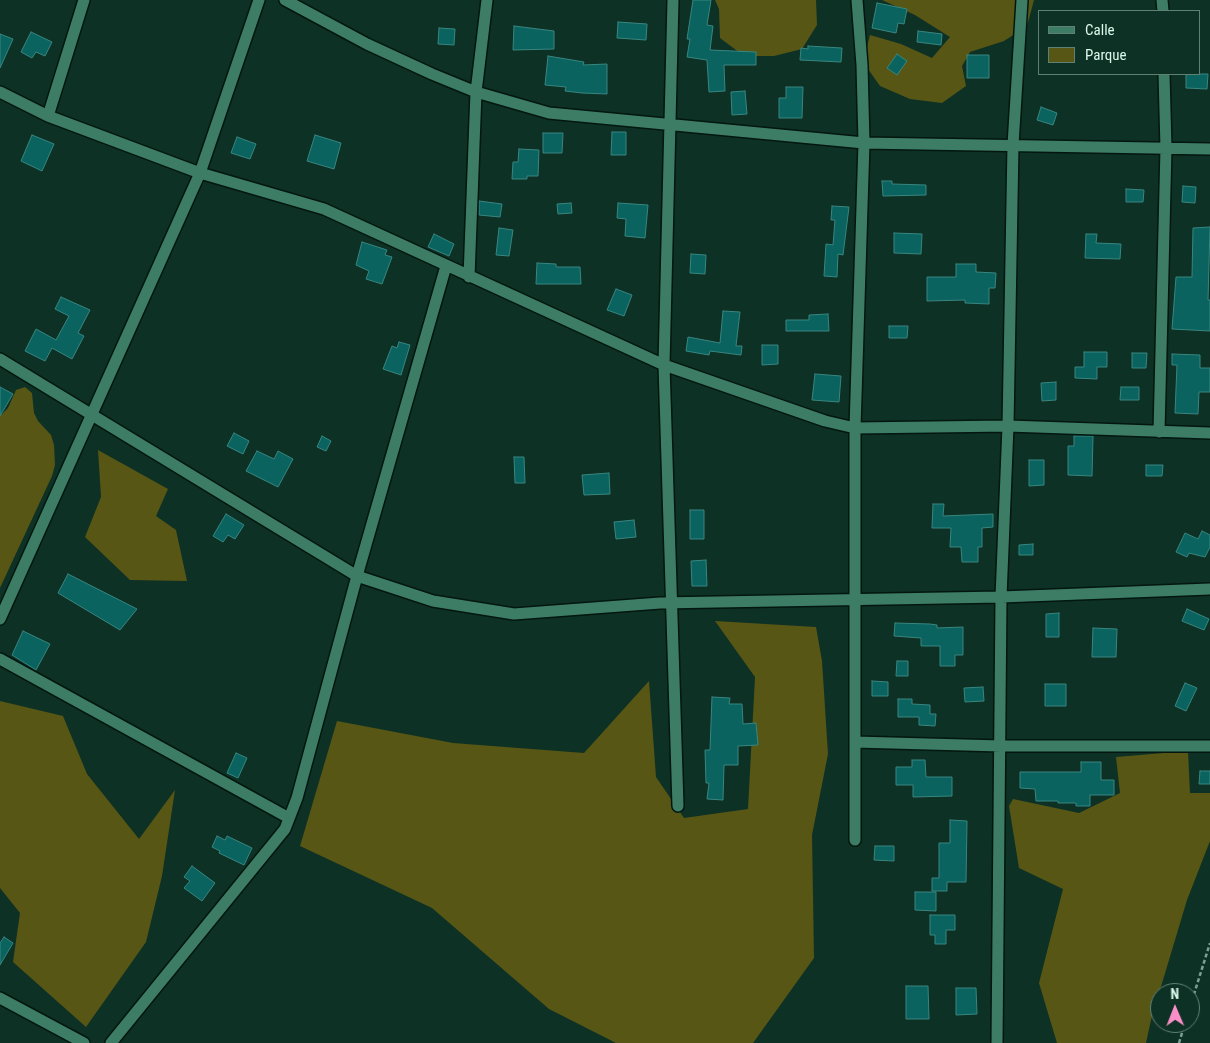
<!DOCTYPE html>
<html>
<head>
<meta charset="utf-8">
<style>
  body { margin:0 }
  #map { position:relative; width:1210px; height:1043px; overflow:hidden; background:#0e3125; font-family:"Roboto Condensed",sans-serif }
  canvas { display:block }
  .legend { position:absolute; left:1038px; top:10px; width:162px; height:65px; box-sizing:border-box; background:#0e3125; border:1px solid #5f8174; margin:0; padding:6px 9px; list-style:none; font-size:15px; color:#d9f9eb }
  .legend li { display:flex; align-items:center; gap:10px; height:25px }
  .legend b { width:25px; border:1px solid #5f8174 }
  .north { position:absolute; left:1150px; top:983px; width:50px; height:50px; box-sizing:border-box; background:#0e3125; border:1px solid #5f8174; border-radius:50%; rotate:359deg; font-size:14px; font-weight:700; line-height:20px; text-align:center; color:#d9f9eb }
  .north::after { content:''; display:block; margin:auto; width:18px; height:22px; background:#fa8fc7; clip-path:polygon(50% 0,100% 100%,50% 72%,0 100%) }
</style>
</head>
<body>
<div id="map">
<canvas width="1210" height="1043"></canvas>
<ul class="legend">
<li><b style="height:6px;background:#3d7d66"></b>Calle</li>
<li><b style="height:14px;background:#575615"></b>Parque</li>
</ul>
<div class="north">N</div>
</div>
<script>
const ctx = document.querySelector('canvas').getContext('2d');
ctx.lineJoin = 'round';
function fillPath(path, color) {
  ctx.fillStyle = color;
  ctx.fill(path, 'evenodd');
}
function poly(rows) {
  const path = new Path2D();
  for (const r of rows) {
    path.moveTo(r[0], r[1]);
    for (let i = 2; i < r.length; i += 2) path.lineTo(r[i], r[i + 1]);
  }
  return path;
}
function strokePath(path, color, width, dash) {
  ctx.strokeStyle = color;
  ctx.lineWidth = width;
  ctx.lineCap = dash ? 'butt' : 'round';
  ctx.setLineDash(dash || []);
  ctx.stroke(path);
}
const green = poly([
  [715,0,816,0,817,25,802,49,774,56,744,56,720,38,719,9],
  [882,0,1034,0,1027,26,1004,41,970,52,962,66,966,86,942,103,910,99,880,86,863,62,870,35,901,44,932,58,950,37,915,15],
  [25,387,32,393,34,413,38,421,51,435,54,445,55,465,52,476,0,588,0,416,8,408,16,390],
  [98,450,168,489,156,516,176,530,187,581,130,580,85,537,101,497],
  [715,621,816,627,822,661,828,754,812,835,814,958,753,1043,616,1043,549,1009,432,908,300,846,337,721,453,743,584,753,649,681,656,777,684,818,748,809,755,677],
  [0,701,63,716,87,774,139,839,175,790,162,876,146,942,86,1027,13,962,20,913,0,888],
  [1188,751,1190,793,1210,793,1210,841,1187,900,1151,1020,1146,1043,1057,1043,1039,983,1063,889,1019,868,1009,806,1013,799,1079,813,1120,793,1116,757]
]);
const building = poly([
  [693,0,711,0,707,25,713,26,710,50,756,52,756,65,724,65,725,91,709,92,707,60,687,57,690,39,687,39,693,0],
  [877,3,907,9,904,24,898,23,896,33,872,28,877,3],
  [618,22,647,24,646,40,617,38,618,22],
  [514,26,554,31,554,49,513,50,514,26],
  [439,28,455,29,454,45,438,44,439,28],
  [918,31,942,34,941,45,917,42,918,31],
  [31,32,52,42,45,56,36,52,32,58,21,52,31,32],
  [0,34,13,39,0,68,0,34],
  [808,46,842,48,841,62,800,60,801,48,808,49,808,46],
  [897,54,907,61,897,75,887,68,897,54],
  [967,55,989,55,989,78,967,78,967,55],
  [548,56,584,62,583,65,607,64,607,94,582,93,565,91,566,87,545,85,548,56],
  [1186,74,1208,74,1207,89,1186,88,1186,74],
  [786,87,803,87,802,118,779,118,779,98,786,98,786,87],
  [745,91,747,114,732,115,731,92,745,91],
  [1041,107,1057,113,1053,125,1037,120,1041,107],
  [612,132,626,132,626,155,611,155,612,132],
  [543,133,563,133,562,153,543,153,543,133],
  [32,135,54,144,42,171,21,161,32,135],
  [315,135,341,143,334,169,307,161,315,135],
  [237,137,256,144,250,159,231,153,237,137],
  [519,149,539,150,538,176,527,176,527,179,512,179,513,162,518,162,519,149],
  [882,181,892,181,892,184,926,185,926,195,883,196,882,181],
  [1183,186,1196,187,1195,203,1182,202,1183,186],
  [1126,189,1144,190,1143,202,1126,202,1126,189],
  [479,201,502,204,500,217,479,215,479,201],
  [571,203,572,213,558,214,557,204,571,203],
  [618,203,648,205,645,238,625,236,626,219,617,218,618,203],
  [832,206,849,207,843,255,838,254,837,277,824,276,826,244,833,245,835,220,831,220,832,206],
  [1210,227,1208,300,1210,300,1210,331,1172,329,1176,277,1192,277,1193,228,1210,227],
  [499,228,513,230,509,256,496,255,499,228],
  [894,233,922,234,921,254,894,253,894,233],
  [434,234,454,244,449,256,428,247,434,234],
  [1086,234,1097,234,1096,243,1121,244,1120,259,1085,258,1086,234],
  [362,242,387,250,385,255,392,257,382,284,366,279,369,271,356,265,362,242],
  [691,254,706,255,705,274,690,273,691,254],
  [537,263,556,264,556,267,580,267,581,284,536,284,537,263],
  [956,264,976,264,976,272,996,273,995,288,989,288,989,304,965,303,965,300,927,301,927,277,956,277,956,264],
  [616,289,632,295,624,316,607,310,616,289],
  [61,297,90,310,78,333,84,336,72,359,52,348,45,361,25,351,36,329,56,340,69,316,55,309,61,297],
  [723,311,740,312,736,346,742,346,741,355,710,351,709,355,686,351,688,337,720,343,723,311],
  [828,314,829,331,786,331,786,320,809,320,809,315,828,314],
  [889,326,908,326,907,338,889,338,889,326],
  [399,342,410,345,401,375,383,369,392,346,397,348,399,342],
  [762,345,778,345,778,364,762,365,762,345],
  [1084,352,1107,352,1107,367,1097,367,1097,379,1075,378,1075,367,1084,367,1084,352],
  [1132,353,1147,353,1146,368,1132,368,1132,353],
  [1172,354,1200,355,1200,368,1210,368,1210,392,1199,392,1198,414,1175,413,1177,365,1172,365,1172,354],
  [815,374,841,376,839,402,812,400,815,374],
  [1056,382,1056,400,1042,401,1041,383,1056,382],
  [0,387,13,394,0,416,0,387],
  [1121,387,1139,387,1139,400,1120,400,1121,387],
  [234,433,249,441,243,454,227,446,234,433],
  [322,436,331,441,326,451,317,447,322,436],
  [1074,436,1093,436,1092,476,1068,475,1068,446,1074,446,1074,436],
  [257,451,274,459,278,451,293,459,278,487,246,471,257,451],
  [514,457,524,457,525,483,515,483,514,457],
  [1029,460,1044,460,1044,485,1029,486,1029,460],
  [1146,465,1163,465,1162,476,1146,476,1146,465],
  [609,473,610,494,584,495,582,475,609,473],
  [933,504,944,504,943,516,993,514,993,527,982,528,982,547,978,547,978,562,962,562,961,547,950,547,951,528,932,528,933,504],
  [690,510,704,510,704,539,690,539,690,510],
  [226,514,244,525,235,539,228,535,223,542,213,536,226,514],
  [634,520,636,537,616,539,614,522,634,520],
  [1202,531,1210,535,1210,547,1205,557,1189,553,1187,557,1176,552,1185,533,1198,539,1202,531],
  [1033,544,1033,555,1019,555,1019,545,1033,544],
  [706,560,707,586,692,586,691,561,706,560],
  [68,574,137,609,120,630,58,593,68,574],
  [1187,609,1209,619,1204,630,1182,621,1187,609],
  [1059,613,1059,637,1046,637,1046,614,1059,613],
  [895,623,930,624,937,625,937,628,963,627,963,655,955,655,955,666,940,666,940,646,921,646,921,638,894,636,895,623],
  [1093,628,1117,629,1116,657,1092,657,1093,628],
  [23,631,50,644,36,670,12,655,23,631],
  [897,661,908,661,908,676,896,676,897,661],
  [872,681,888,682,888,696,872,696,872,681],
  [1185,683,1197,688,1186,711,1175,706,1185,683],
  [1045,684,1066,684,1066,706,1045,706,1045,684],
  [983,687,984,701,965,702,964,688,983,687],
  [712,697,730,698,729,704,742,704,743,724,756,723,758,745,738,746,738,765,724,765,723,800,707,799,709,783,706,783,705,750,710,750,712,697],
  [898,699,912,699,912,704,930,705,930,714,936,714,935,726,919,725,919,717,898,717,898,699],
  [236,753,247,758,238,778,227,773,236,753],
  [912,760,925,760,926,777,952,777,952,796,913,797,913,785,896,785,896,767,912,767,912,760],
  [1081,762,1101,762,1101,780,1114,780,1114,795,1090,795,1090,806,1076,806,1076,803,1058,803,1058,801,1036,801,1035,789,1020,788,1020,772,1081,772,1081,762],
  [1200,771,1210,771,1210,784,1199,784,1200,771],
  [950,820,967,821,966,882,947,882,947,891,932,891,932,878,939,878,939,843,950,843,950,820],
  [217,836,225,840,227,836,252,848,244,865,219,853,220,851,212,847,217,836],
  [875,846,894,846,894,861,874,860,875,846],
  [192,866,215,883,202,901,184,888,190,881,184,877,192,866],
  [915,892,936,892,936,911,915,910,915,892],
  [930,915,955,915,955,930,946,930,946,944,935,944,935,935,930,935,930,915],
  [4,937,13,943,0,965,0,943,4,937],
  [906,986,928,986,929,1019,906,1019,906,986],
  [956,988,976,988,977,1014,956,1015,956,988]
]);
const path = poly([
  [1190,1007,1210,943],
  [1179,1043,1185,1023]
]);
const street = poly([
  [285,0,367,44,432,74,476,92,549,113,864,143,1210,149],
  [673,0,664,365,678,806],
  [1162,0,1163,11],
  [0,92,48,116,200,173,324,209,664,365,825,421,855,428,1008,426,1210,433],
  [48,116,84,0],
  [469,277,476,92,487,0],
  [0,359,357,576,433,601,514,614,660,603,1001,597,1210,589],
  [1159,432,1166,148,1164,74],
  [0,619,200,173,259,0],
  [0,659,289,818],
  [855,742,1001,746,1210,746],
  [855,840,855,428,864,143,862,65,857,0],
  [0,998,84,1043],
  [111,1043,285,829,297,798,357,576,446,266],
  [997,1043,1001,597,1008,426,1013,145,1022,0]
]);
fillPath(green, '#575615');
fillPath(building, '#0a635e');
strokePath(building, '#398680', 1);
strokePath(street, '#031710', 14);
strokePath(path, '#7e9f92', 2.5, [4, 2.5]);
strokePath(street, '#3d7d66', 11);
</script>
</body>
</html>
